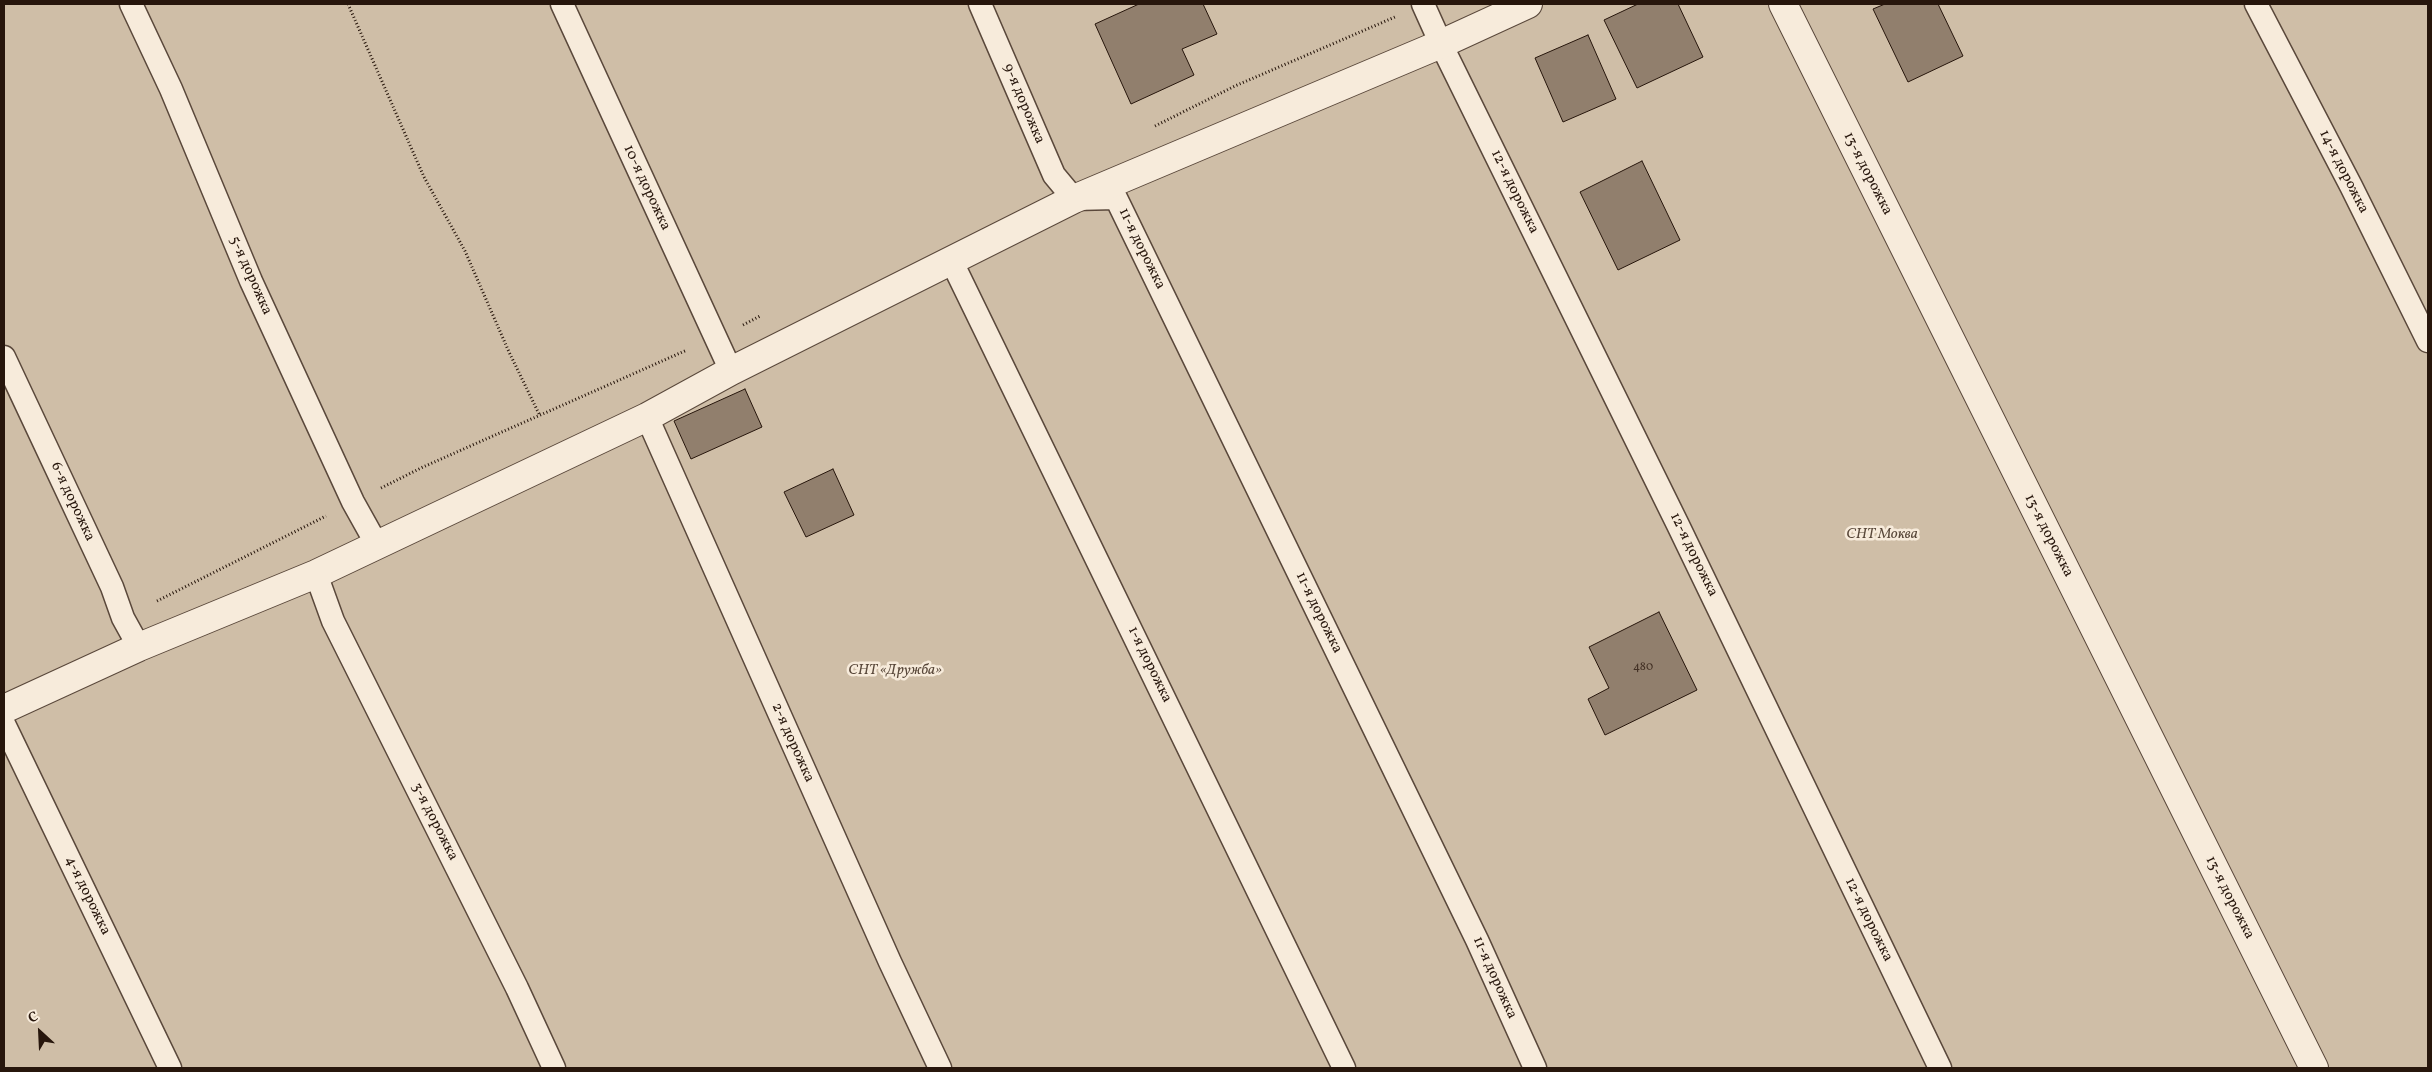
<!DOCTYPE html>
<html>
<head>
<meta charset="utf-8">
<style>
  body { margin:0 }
  #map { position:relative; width:2432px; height:1072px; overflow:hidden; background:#f2e0c7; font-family:Vollkorn,serif }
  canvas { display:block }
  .frame { position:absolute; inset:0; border:5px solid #27160c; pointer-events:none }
  .north { position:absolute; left:15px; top:1007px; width:50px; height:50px; -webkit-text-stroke:4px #f7ebdb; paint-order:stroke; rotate:335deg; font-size:14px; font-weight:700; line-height:20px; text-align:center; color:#27160c }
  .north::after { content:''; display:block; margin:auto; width:18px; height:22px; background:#27160c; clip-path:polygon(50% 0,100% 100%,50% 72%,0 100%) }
</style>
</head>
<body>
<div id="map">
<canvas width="2432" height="1072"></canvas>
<div class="frame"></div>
<div class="north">С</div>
</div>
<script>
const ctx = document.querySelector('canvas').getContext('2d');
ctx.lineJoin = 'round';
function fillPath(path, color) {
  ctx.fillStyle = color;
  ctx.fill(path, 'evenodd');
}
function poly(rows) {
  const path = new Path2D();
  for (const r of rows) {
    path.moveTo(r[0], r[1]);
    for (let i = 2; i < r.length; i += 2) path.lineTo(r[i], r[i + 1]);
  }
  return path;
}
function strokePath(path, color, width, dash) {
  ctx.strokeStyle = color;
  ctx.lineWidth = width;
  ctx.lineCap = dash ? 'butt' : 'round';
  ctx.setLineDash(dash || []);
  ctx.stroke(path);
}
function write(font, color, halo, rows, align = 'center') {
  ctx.font = font + ' Vollkorn,serif';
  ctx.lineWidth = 5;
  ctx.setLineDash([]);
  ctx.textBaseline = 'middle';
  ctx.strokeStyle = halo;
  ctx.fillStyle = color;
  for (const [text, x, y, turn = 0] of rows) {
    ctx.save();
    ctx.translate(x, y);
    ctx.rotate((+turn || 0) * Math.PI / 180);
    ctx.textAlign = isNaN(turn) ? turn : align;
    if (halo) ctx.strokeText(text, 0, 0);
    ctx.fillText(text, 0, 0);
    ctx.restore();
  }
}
const green = poly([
  [4,4,2428,4,2428,1068,4,1068]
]);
const building = poly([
  [1139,4,1203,4,1217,34,1182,49,1194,75,1131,104,1095,24,1139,4],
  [1638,4,1678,4,1703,57,1637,88,1604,20,1638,4],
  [1885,4,1938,4,1963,56,1908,82,1873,9,1885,4],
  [1588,35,1616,99,1563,122,1535,58,1588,35],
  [1642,161,1680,240,1618,270,1580,192,1642,161],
  [745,389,762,427,691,459,674,421,745,389],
  [833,469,854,515,806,537,784,492,833,469],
  [1659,612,1697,690,1605,735,1588,699,1609,688,1589,647,1659,612]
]);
const path = poly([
  [348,4,424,177,465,251,509,352,540,416],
  [1155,126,1235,86,1395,17],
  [743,325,760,316],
  [381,488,423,467,687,350],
  [157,601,326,516]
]);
const service = poly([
  [131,4,171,89,251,281,353,502,377,545],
  [562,4,731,371],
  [980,4,1054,175,1074,199,1116,198,1477,940,1535,1068],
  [1423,4,1441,44,1678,525,1940,1068],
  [2256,4,2351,186,2428,341],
  [952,262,1344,1068],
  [4,357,112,587,123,618,139,647],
  [647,417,890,962,940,1068],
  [316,574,333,621,517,988,554,1068],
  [4,724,170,1068]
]);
const minor = poly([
  [1783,4,2314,1068],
  [4,709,139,647,316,574,647,417,731,371,1074,199,1441,44,1528,4]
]);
const numberNames = [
  ["480",1643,668]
];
const streetNames = [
  ["9-я дорожка",1023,104,67],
  ["14-я дорожка",2343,172,63],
  ["13-я дорожка",1867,174,63],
  ["10-я дорожка",646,188,65],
  ["12-я дорожка",1514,192,64],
  ["11-я дорожка",1141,249,64],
  ["5-я дорожка",250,276,66],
  ["6-я дорожка",72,502,65],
  ["13-я дорожка",2048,536,63],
  ["12-я дорожка",1693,555,64],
  ["11-я дорожка",1318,613,64],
  ["1-я дорожка",1149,665,64],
  ["2-я дорожка",792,743,66],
  ["3-я дорожка",434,822,63],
  ["4-я дорожка",87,896,64],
  ["13-я дорожка",2229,898,63],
  ["12-я дорожка",1868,920,64],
  ["11-я дорожка",1494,978,66]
];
const parkNames = [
  ["СНТ Моква",1882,535],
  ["СНТ «Дружба»",895,671]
];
fillPath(green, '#cfbea7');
fillPath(building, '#917f6d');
strokePath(building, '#27160c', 1);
strokePath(service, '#5a483b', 25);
strokePath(minor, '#5a483b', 30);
strokePath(path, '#27160c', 3, [1, 2.5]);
strokePath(service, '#f7ebdb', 22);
strokePath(minor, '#f7ebdb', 28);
write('12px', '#423024', null, numberNames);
write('15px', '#27160c', '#f7ebdb', streetNames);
write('italic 15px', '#59483a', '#f7ebdb', parkNames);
</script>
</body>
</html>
